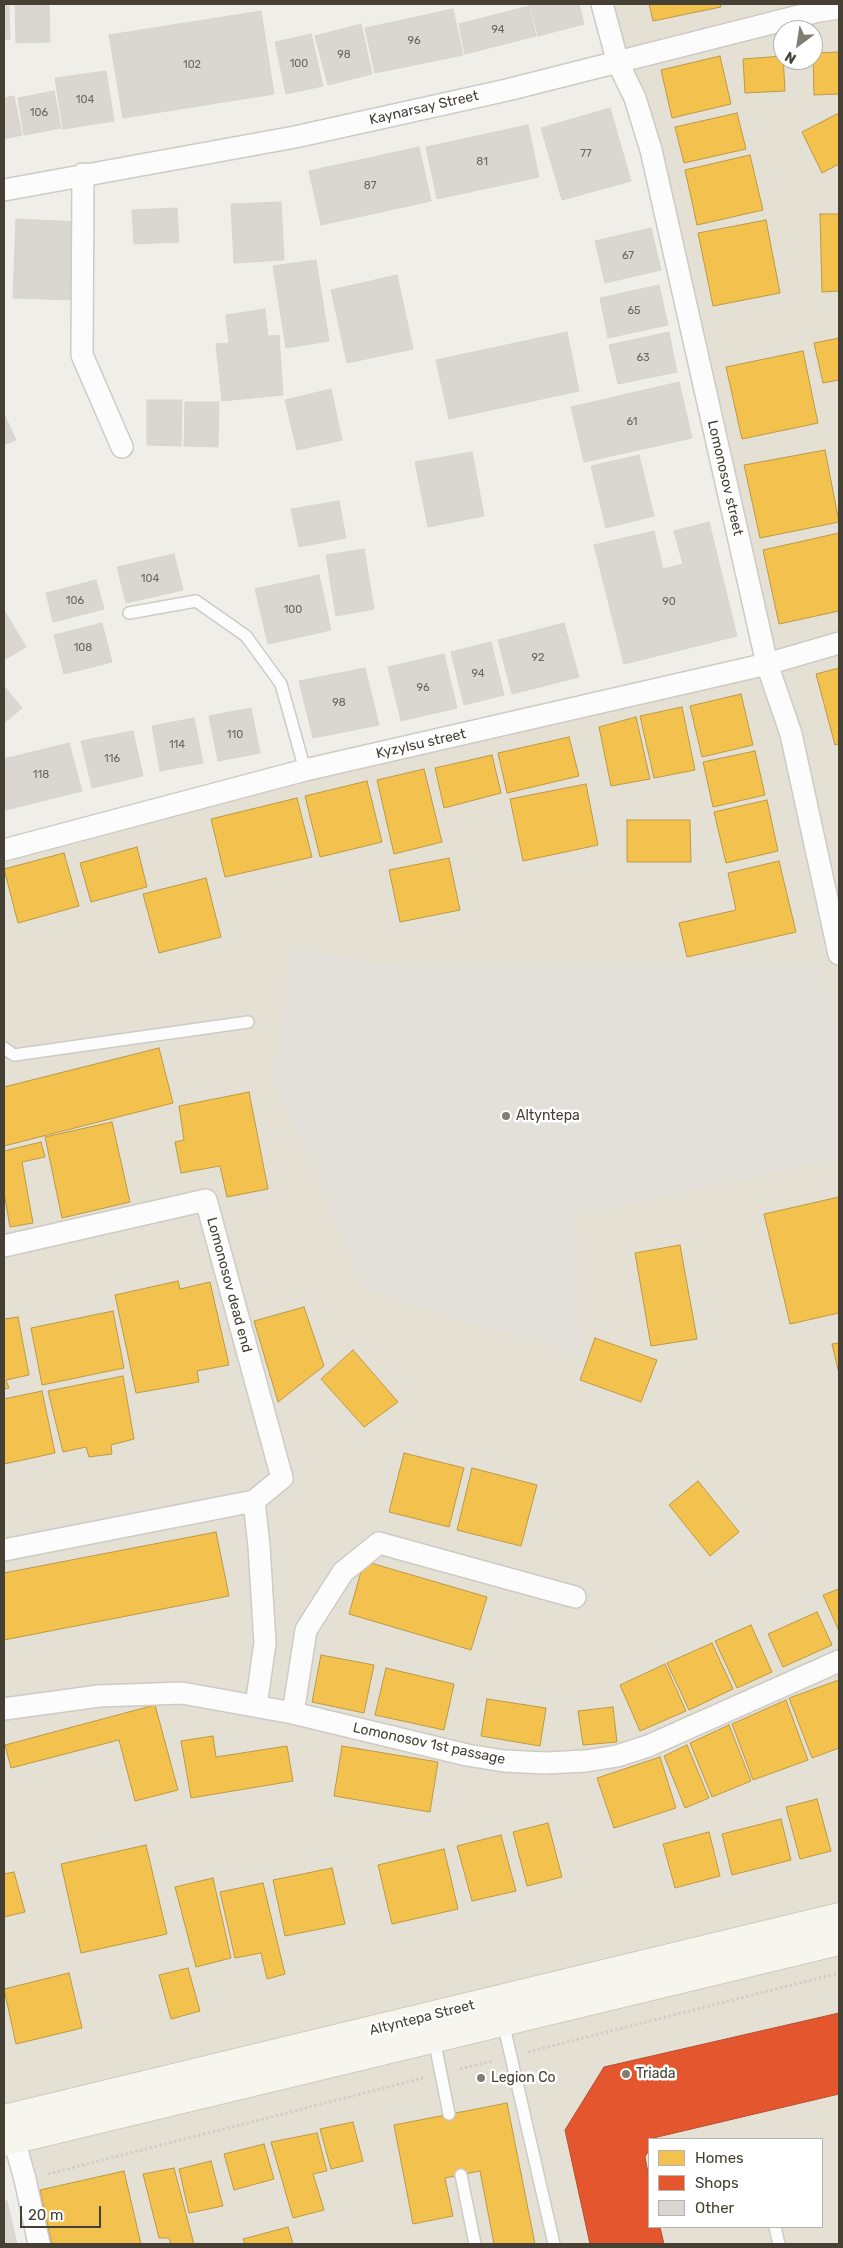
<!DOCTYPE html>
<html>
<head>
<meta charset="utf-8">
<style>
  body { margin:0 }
  #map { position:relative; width:843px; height:2248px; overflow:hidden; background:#f0eee8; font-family:Rubik,sans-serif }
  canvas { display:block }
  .frame { position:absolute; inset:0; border:5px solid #454033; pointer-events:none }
  .legend { position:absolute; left:648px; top:2138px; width:175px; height:90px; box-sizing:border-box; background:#fff; border:1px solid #b5b3ad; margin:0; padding:6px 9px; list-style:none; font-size:15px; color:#454033 }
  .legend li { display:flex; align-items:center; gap:10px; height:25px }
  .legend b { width:25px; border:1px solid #b5b3ad }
  .north { position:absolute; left:773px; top:20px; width:50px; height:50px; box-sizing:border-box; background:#fff; border:1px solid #b5b3ad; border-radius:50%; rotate:211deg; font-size:14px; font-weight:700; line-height:20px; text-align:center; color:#454033 }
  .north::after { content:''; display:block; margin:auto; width:18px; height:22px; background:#817d72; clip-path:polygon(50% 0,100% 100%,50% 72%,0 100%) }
  .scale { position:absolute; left:20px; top:2206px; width:81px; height:22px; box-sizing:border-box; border:2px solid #454033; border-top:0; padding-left:6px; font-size:15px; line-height:18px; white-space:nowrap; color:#454033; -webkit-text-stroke:4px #fff; paint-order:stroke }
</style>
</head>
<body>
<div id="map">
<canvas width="843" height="2248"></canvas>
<div class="frame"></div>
<ul class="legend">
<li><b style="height:14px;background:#f2c14e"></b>Homes</li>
<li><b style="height:14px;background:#e4572e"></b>Shops</li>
<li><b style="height:14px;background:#d9d7d0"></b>Other</li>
</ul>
<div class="north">N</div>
<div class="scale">20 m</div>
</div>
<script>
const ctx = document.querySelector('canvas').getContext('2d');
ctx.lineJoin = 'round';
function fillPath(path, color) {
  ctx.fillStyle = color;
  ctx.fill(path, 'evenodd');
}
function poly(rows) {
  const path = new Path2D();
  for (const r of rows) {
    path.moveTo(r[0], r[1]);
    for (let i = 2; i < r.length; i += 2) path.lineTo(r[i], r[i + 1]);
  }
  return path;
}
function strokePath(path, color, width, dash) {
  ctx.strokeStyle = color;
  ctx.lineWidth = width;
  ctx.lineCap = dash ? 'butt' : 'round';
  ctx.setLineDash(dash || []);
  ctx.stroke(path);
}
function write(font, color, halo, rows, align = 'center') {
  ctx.font = font + ' Rubik,sans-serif';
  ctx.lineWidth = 5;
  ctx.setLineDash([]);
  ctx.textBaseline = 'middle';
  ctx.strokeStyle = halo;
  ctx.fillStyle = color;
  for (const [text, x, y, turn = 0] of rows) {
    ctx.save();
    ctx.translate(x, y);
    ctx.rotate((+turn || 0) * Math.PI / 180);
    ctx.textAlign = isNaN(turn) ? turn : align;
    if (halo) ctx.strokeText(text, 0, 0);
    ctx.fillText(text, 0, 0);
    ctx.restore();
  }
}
const residential = poly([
  [603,4,839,4,839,2244,36,2244,4,2119,4,850,767,664,651,150],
  [783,30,813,30,813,60,783,60],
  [649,2139,822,2139,822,2227,649,2227]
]);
const industrial = poly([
  [291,949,406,967,823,966,839,1038,839,1158,573,1216,583,1357,366,1290,273,1078]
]);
const homes = poly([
  [649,4,720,4,721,7,653,21,649,4],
  [839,52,839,94,814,95,813,53,839,52],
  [720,56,731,104,672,118,661,70,720,56],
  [783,56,785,91,745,93,743,59,783,56],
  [737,113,746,149,684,163,675,127,737,113],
  [839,113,839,164,822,173,802,132,839,113],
  [750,155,763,210,697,225,685,170,750,155],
  [820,214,839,214,839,291,822,292,820,214],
  [766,220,780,293,713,306,698,233,766,220],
  [839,338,839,380,823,383,814,343,839,338],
  [803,351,818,423,742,439,726,367,803,351],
  [825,450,839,522,760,538,744,465,825,450],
  [839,533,839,611,779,624,763,550,839,533],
  [839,668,839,744,835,745,816,674,839,668],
  [741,694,753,745,702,757,690,706,741,694],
  [682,707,695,770,654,778,640,716,682,707],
  [636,717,650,779,611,786,599,727,636,717],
  [569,737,579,776,507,793,498,753,569,737],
  [755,751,765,795,713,807,703,762,755,751],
  [492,755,501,793,444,808,435,768,492,755],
  [424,769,442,842,394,854,377,780,424,769],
  [367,781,382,842,320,857,305,796,367,781],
  [586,784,598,845,523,861,510,799,586,784],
  [297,798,312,857,225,877,211,819,297,798],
  [767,800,778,851,726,863,714,812,767,800],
  [627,820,690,820,691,862,627,862,627,820],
  [137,847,147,887,91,902,80,863,137,847],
  [64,853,79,906,18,923,4,869,64,853],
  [449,858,460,910,400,922,389,870,449,858],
  [779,861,796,932,687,957,679,923,736,910,728,873,779,861],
  [206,878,221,937,159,953,143,894,206,878],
  [159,1048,173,1103,4,1146,4,1087,159,1048],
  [249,1092,268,1189,227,1197,220,1166,181,1173,175,1142,184,1140,179,1106,249,1092],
  [112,1122,130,1202,62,1218,45,1137,112,1122],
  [41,1142,45,1157,22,1162,33,1223,10,1227,4,1193,4,1151,41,1142],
  [839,1197,839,1313,790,1324,764,1214,839,1197],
  [680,1245,697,1339,651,1346,635,1253,680,1245],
  [178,1281,180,1289,210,1282,229,1365,197,1371,199,1382,136,1393,115,1295,178,1281],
  [304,1307,324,1366,278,1402,254,1321,304,1307],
  [113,1311,124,1368,42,1385,31,1328,113,1311],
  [18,1317,29,1375,6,1380,9,1388,4,1389,4,1319,18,1317],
  [595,1338,657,1360,641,1402,580,1380,595,1338],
  [839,1343,839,1374,832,1344,839,1343],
  [353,1350,398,1402,364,1427,321,1379,353,1350],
  [123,1376,134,1439,111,1445,112,1454,89,1457,86,1447,63,1452,48,1391,123,1376],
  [42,1391,55,1453,4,1464,4,1399,42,1391],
  [404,1453,464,1468,449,1527,389,1512,404,1453],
  [472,1468,537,1485,521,1546,457,1530,472,1468],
  [698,1481,739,1532,710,1556,669,1505,698,1481],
  [216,1532,229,1596,4,1640,4,1573,216,1532],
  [364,1561,487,1597,471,1650,349,1614,364,1561],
  [839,1589,839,1631,823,1595,839,1589],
  [817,1612,832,1645,783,1667,768,1634,817,1612],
  [751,1625,772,1672,737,1688,715,1641,751,1625],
  [712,1643,733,1689,689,1710,667,1663,712,1643],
  [321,1655,374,1665,364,1713,312,1702,321,1655],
  [665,1664,686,1711,640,1731,620,1685,665,1664],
  [386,1668,454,1684,444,1730,375,1715,386,1668],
  [839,1680,839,1748,812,1758,789,1698,839,1680],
  [487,1699,546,1708,540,1746,481,1736,487,1699],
  [786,1700,808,1760,753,1780,732,1724,786,1700],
  [155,1705,178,1790,135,1801,119,1740,11,1768,5,1745,155,1705],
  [613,1707,617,1742,583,1745,578,1711,613,1707],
  [729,1725,751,1781,712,1797,690,1743,729,1725],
  [213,1736,216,1757,287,1746,293,1781,191,1798,181,1741,213,1736],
  [687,1745,709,1798,685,1808,664,1756,687,1745],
  [342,1746,438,1762,430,1812,334,1796,342,1746],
  [660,1757,676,1808,614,1828,597,1778,660,1757],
  [817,1799,831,1851,800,1859,786,1807,817,1799],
  [781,1819,791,1860,732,1875,722,1834,781,1819],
  [548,1823,562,1877,527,1886,513,1832,548,1823],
  [709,1832,720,1876,675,1888,663,1844,709,1832],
  [501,1835,516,1891,472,1901,457,1846,501,1835],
  [146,1845,167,1934,81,1953,61,1864,146,1845],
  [444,1849,458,1909,392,1924,378,1865,444,1849],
  [332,1868,345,1924,285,1936,273,1880,332,1868],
  [14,1872,25,1912,4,1917,4,1874,14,1872],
  [213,1878,231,1958,196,1967,175,1887,213,1878],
  [263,1883,285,1974,267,1979,261,1953,235,1958,220,1892,263,1883],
  [188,1968,200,2011,171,2019,159,1975,188,1968],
  [69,1973,82,2028,16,2044,4,1989,69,1973],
  [507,2103,535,2244,494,2244,480,2171,445,2178,453,2216,413,2224,394,2125,507,2103],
  [353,2122,363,2161,331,2169,320,2129,353,2122],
  [317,2133,327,2171,313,2174,324,2210,293,2218,271,2142,317,2133],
  [264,2144,274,2179,234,2190,224,2154,264,2144],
  [211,2161,223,2206,189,2213,179,2169,211,2161],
  [174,2168,194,2244,171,2244,169,2238,159,2238,143,2174,174,2168],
  [124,2171,141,2244,52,2244,40,2190,124,2171],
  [288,2227,293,2244,245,2244,243,2239,288,2227]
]);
const shops = poly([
  [839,2013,839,2094,649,2139,649,2150,645,2157,649,2178,649,2227,660,2227,664,2244,590,2244,565,2130,604,2067,839,2013]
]);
const building = poly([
  [4,4,9,4,10,39,4,39,4,4],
  [15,4,49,4,50,42,16,43,15,4],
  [530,4,579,4,584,24,538,36,530,4],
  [529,6,536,36,465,54,459,24,529,6],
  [453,9,463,55,375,73,365,28,453,9],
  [261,11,274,94,123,118,109,35,261,11],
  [361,24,372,74,328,85,315,36,361,24],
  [311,34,323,86,286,94,275,42,311,34],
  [106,71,114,121,63,129,55,78,106,71],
  [54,91,61,128,24,135,18,98,54,91],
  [14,96,22,135,4,139,4,98,14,96],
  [610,108,631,181,562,200,541,128,610,108],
  [528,125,539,177,437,199,426,147,528,125],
  [419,147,431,201,321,225,309,171,419,147],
  [281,202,284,260,234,263,231,204,281,202],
  [177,208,179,242,134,244,132,210,177,208],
  [16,219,80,222,78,300,13,298,16,219],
  [651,228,661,270,605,283,595,241,651,228],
  [316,260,329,341,286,348,273,266,316,260],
  [397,275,413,349,347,363,331,290,397,275],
  [659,285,668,325,608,338,600,298,659,285],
  [265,309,268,336,279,335,283,395,222,401,216,344,229,343,226,315,265,309],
  [567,332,579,391,449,419,436,360,567,332],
  [669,332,677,372,618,384,609,345,669,332],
  [679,382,692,438,584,462,571,407,679,382],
  [331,389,342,440,297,450,285,400,331,389],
  [147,400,182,400,181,446,147,445,147,400],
  [185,402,219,402,218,447,184,446,185,402],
  [4,414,16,440,4,445,4,414],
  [472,452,484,516,428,527,415,462,472,452],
  [639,455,654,516,606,528,591,466,639,455],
  [339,501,346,538,299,547,291,509,339,501],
  [709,522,737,636,624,664,594,545,654,531,663,569,683,564,674,531,709,522],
  [364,549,374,609,336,616,326,555,364,549],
  [174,554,183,590,126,603,117,567,174,554],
  [319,575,331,630,268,644,255,589,319,575],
  [96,580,104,609,53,622,46,593,96,580],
  [4,610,26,647,4,660,4,610],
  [102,623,112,662,64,674,54,635,102,623],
  [564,623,579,677,512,694,498,640,564,623],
  [491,642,504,695,464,705,451,652,491,642],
  [444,654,457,708,401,721,388,667,444,654],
  [365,668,379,725,313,738,299,681,365,668],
  [4,686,22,708,4,723,4,686],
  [251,708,260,753,218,761,209,716,251,708],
  [194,718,203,763,160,771,152,726,194,718],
  [133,731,143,776,92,788,81,741,133,731],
  [69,743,82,791,6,810,4,800,4,759,69,743],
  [4,2201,7,2201,17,2244,4,2244,4,2201]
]);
const path = poly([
  [528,2052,839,1973],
  [460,2069,493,2061],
  [48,2174,423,2078]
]);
const lane = poly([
  [129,613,196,601,246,636,281,684,305,770],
  [4,1048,14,1055,248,1022],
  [503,2022,554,2244],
  [434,2039,449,2114],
  [461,2175,475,2244],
  [775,2227,779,2244]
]);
const street = poly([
  [602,4,618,63,635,98,651,150,767,664,791,734,839,954],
  [83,174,82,355,122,447],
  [4,190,295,137,507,90,819,11,839,8],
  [4,850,305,770,767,664,839,643],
  [4,1246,206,1200,282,1478,254,1501,4,1550],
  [254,1501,259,1546,265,1643,256,1706],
  [4,1709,99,1696,182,1693,293,1713,467,1755,504,1761,546,1763,586,1761,617,1756,648,1746,839,1661],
  [293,1713,306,1630,343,1572,379,1543,575,1597],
  [14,2140,25,2179,39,2244]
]);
const secondary = poly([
  [4,2119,839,1917],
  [4,2142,839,1941]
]);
const markers = [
  [506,1116,5,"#817d72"],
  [626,2074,5,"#817d72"],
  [481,2078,5,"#817d72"]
];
const numberNames = [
  ["94",498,30],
  ["96",414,41],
  ["98",344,55],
  ["100",299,64],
  ["102",192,65],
  ["104",85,100],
  ["106",39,113],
  ["77",586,154],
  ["81",482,162],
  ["87",370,186],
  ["67",628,256],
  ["65",634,311],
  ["63",643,358],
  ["61",632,422],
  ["104",150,579],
  ["106",75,601],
  ["90",669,602],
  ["100",293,610],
  ["108",83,648],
  ["92",538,658],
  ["94",478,674],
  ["96",423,688],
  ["98",339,703],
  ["110",235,735],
  ["114",177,745],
  ["116",112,759],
  ["118",41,775]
];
const streetNames = [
  ["Kaynarsay Street",424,108,-13],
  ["Lomonosov street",725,478,77],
  ["Kyzylsu street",421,744,-13],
  ["Lomonosov dead end",229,1285,75],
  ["Lomonosov 1st passage",429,1744,12],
  ["Altyntepa Street",422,2018,-14]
];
const poiNames = [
  ["Altyntepa",516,1116],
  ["Triada",636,2074],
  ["Legion Co",491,2078]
];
fillPath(residential, '#e4e0d4');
fillPath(industrial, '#e3dfd9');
fillPath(homes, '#f2c14e');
strokePath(homes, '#be9a46', 1);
fillPath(shops, '#e4572e');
strokePath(shops, '#b45030', 1);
fillPath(building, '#d9d7d0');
strokePath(building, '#d8d5cd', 1);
strokePath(lane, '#cecbc5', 14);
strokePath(street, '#cecbc5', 24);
strokePath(secondary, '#cfccbe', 30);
strokePath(path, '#d0cec9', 3, [2.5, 2.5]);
strokePath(lane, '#fdfcfc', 11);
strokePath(street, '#fdfcfc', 21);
strokePath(secondary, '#f6f5ee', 28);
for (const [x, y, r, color] of markers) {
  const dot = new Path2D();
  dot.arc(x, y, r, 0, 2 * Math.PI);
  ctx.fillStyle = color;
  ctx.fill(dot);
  strokePath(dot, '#fff', 2);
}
write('11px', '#6b665b', null, numberNames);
write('14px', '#454033', '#fff', streetNames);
write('14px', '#454033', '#fff', poiNames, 'left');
</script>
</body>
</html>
